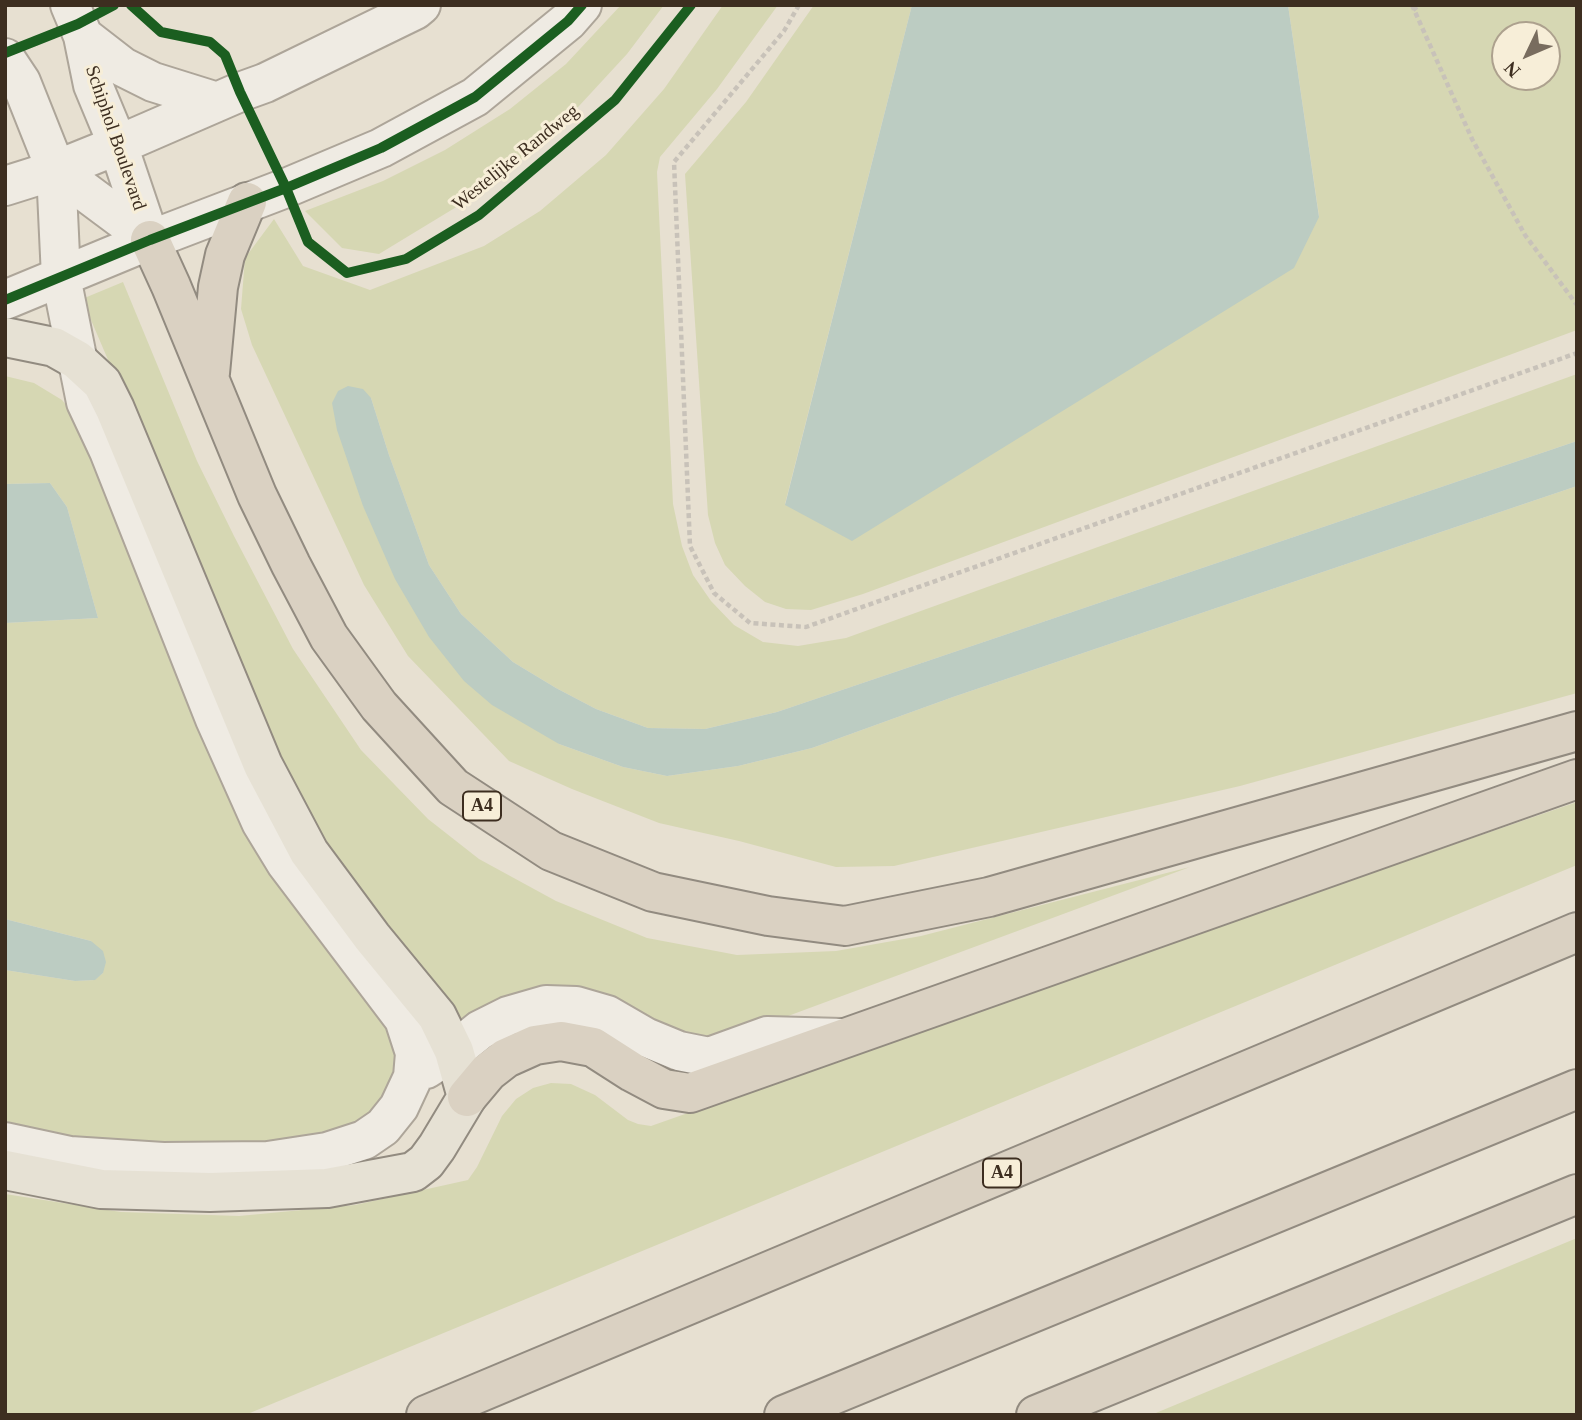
<!DOCTYPE html>
<html>
<head>
<meta charset="utf-8">
<style>
  body { margin:0 }
  #map { position:relative; width:1582px; height:1420px; overflow:hidden; background:#e7e0d1; font-family:"Times New Roman",serif }
  canvas { display:block }
  .frame { position:absolute; inset:0; border:7px solid #3d2e20; pointer-events:none }
  .north { position:absolute; left:1491px; top:21px; width:70px; height:70px; box-sizing:border-box; background:#f7eed8; border:2px solid #ada18e; border-radius:50%; rotate:226deg; font-size:19px; font-weight:700; line-height:28px; text-align:center; color:#3d2e20 }
  .north::after { content:''; display:block; margin:auto; width:24px; height:32px; background:#786c5e; clip-path:polygon(50% 0,100% 100%,50% 72%,0 100%) }
</style>
</head>
<body>
<div id="map">
<canvas width="1582" height="1420"></canvas>
<div class="frame"></div>
<div class="north">N</div>
</div>
<script>
const ctx = document.querySelector('canvas').getContext('2d');
ctx.lineJoin = 'round';
function fillPath(path, color) {
  ctx.fillStyle = color;
  ctx.fill(path, 'evenodd');
}
function poly(rows) {
  const path = new Path2D();
  for (const r of rows) {
    path.moveTo(r[0], r[1]);
    for (let i = 2; i < r.length; i += 2) path.lineTo(r[i], r[i + 1]);
  }
  return path;
}
function strokePath(path, color, width, dash) {
  ctx.strokeStyle = color;
  ctx.lineWidth = width;
  ctx.lineCap = dash ? 'butt' : 'round';
  ctx.setLineDash(dash || []);
  ctx.stroke(path);
}
function write(font, color, halo, rows, align = 'center') {
  ctx.font = font + ' "Times New Roman",serif';
  ctx.lineWidth = 6;
  ctx.setLineDash([]);
  ctx.textBaseline = 'middle';
  ctx.strokeStyle = halo;
  ctx.fillStyle = color;
  for (const [text, x, y, turn = 0] of rows) {
    ctx.save();
    ctx.translate(x, y);
    ctx.rotate((+turn || 0) * Math.PI / 180);
    ctx.textAlign = isNaN(turn) ? turn : align;
    if (halo) ctx.strokeText(text, 0, 0);
    ctx.fillText(text, 0, 0);
    ctx.restore();
  }
}
const green = poly([
  [621,5,664,5,627,54,555,132,486,189,379,254,342,248,305,211,383,181,445,150,510,109,566,64],
  [723,5,778,5,717,89,660,157,657,172,673,504,682,546,693,575,711,601,734,625,763,642,798,646,846,638,1577,374,1577,441,777,712,705,729,648,728,596,709,556,688,513,662,461,614,429,565,389,455,371,398,363,506,559,744,623,767,667,776,738,766,812,748,953,697,1577,486,1577,693,1240,786,894,866,836,867,739,841,659,823,572,789,509,761,408,656,364,585,252,345,241,309,245,258,274,219,303,266,370,290,484,246,540,211,606,155,664,89],
  [814,5,912,5,785,504,1319,216,1288,5,1577,5,1577,330,863,594,811,610,786,609,765,602,745,586,725,565,715,543,708,515,685,174,746,102],
  [1505,35,1547,35,1547,77,1505,77],
  [123,282,197,461,234,536,293,649,361,750,428,819,479,859,556,901,647,938,737,955,836,951,921,936,1190,867,699,1049,460,1030,305,820,82,299],
  [5,376,34,383,62,400,83,425,301,902,404,1053,375,1115,302,1144,140,1152,5,1127,5,970,75,981,94,980,103,973,91,941,5,919,5,623,98,618,67,507,50,483,5,484],
  [1577,802,1577,865,245,1415,5,1415,5,1194,121,1212,239,1216,355,1205,468,1180,477,1167,502,1116,516,1099,533,1088,551,1083,571,1084,595,1095,628,1120,638,1124,651,1126,1284,903],
  [1577,1238,1577,1415,1151,1415]
]);
const water = poly([
  [912,5,1288,5,1319,217,1294,268,852,541,785,505],
  [348,386,363,389,371,398,389,455,429,565,461,614,513,662,556,688,596,709,648,728,705,729,777,712,1577,441,1577,486,953,697,812,748,738,766,667,776,623,767,559,744,492,705,464,681,429,637,395,579,363,506,337,430,332,403,338,391],
  [50,483,67,507,98,618,5,623,5,484],
  [5,919,91,941,103,951,106,962,103,973,95,980,75,981,5,970]
]);
const path = poly([
  [799,5,784,31,674,162,690,546,714,593,750,623,806,627,1577,353],
  [1412,5,1472,139,1525,235,1577,305],
  [1413,10,1419,5]
]);
const minor = poly([
  [70,5,83,36,93,85,118,145,150,240],
  [83,36,123,67,153,82,217,102],
  [5,58,21,82,56,170,61,277,86,402,109,451,215,719,261,822,286,863,404,1019,415,1053,413,1077,399,1107,383,1127,364,1140,327,1152,268,1161,163,1162,70,1156,5,1142],
  [56,170,150,240],
  [5,186,56,170,118,145,240,92,265,83,415,10,421,5],
  [5,300,150,240,286,188,381,148,475,97,568,21,582,5],
  [426,1069,454,1051,480,1030,508,1016,546,1005,576,1006,607,1015,645,1037,679,1051,709,1057,767,1036,842,1038]
]);
const major = poly([
  [5,337,54,347,77,360,102,383,115,409,263,765,309,852,372,937,437,1016,454,1051,467,1097,437,1147,426,1162,413,1172,327,1188,210,1192,101,1189,5,1170]
]);
const highway = poly([
  [150,240,171,286,257,495,291,565,329,637,379,706,453,787,551,851,653,892,768,916,845,926,989,897,1577,731],
  [210,373,218,287,225,255,247,202],
  [467,1097,488,1072,506,1058,535,1045,561,1041,593,1047,632,1072,664,1089,690,1093,1577,779],
  [426,1415,1577,932],
  [784,1415,1577,1089],
  [1036,1415,1577,1194]
]);
const cycleway = poly([
  [131,5,161,32,210,42,225,55,240,92,286,188,308,242,347,273,406,259,479,215,615,100,691,5],
  [5,53,78,24,114,5],
  [5,300,150,240,286,188,381,148,475,97,568,21,582,5]
]);
const shields = [
  [482,806,38],
  [1002,1173,38]
];
const shieldNames = [
  ["A4",482,806],
  ["A4",1002,1173]
];
const streetNames = [
  ["Schiphol Boulevard",115,138,71],
  ["Westelijke Randweg",516,158,-39]
];
fillPath(green, '#d6d7b3');
fillPath(water, '#bcccc2');
strokePath(minor, '#ada599', 42);
strokePath(major, '#928b80', 42);
strokePath(highway, '#928b80', 42);
strokePath(path, '#c8c2b9', 4.5, [5, 3.5]);
strokePath(minor, '#efebe3', 38);
strokePath(major, '#e6e1d4', 38);
strokePath(highway, '#dad1c2', 38);
strokePath(cycleway, '#1b5e20', 10);
for (const [x, y, w] of shields) {
  const box = new Path2D();
  box.roundRect(x - w / 2, y - 14.5, w, 29, 5);
  ctx.fillStyle = '#f7eed8';
  ctx.fill(box);
  strokePath(box, '#3d2e20', 2);
}
write('bold 18px', '#3d2e20', null, shieldNames);
write('19px', '#3d2e20', '#f7eed8', streetNames);
</script>
</body>
</html>
